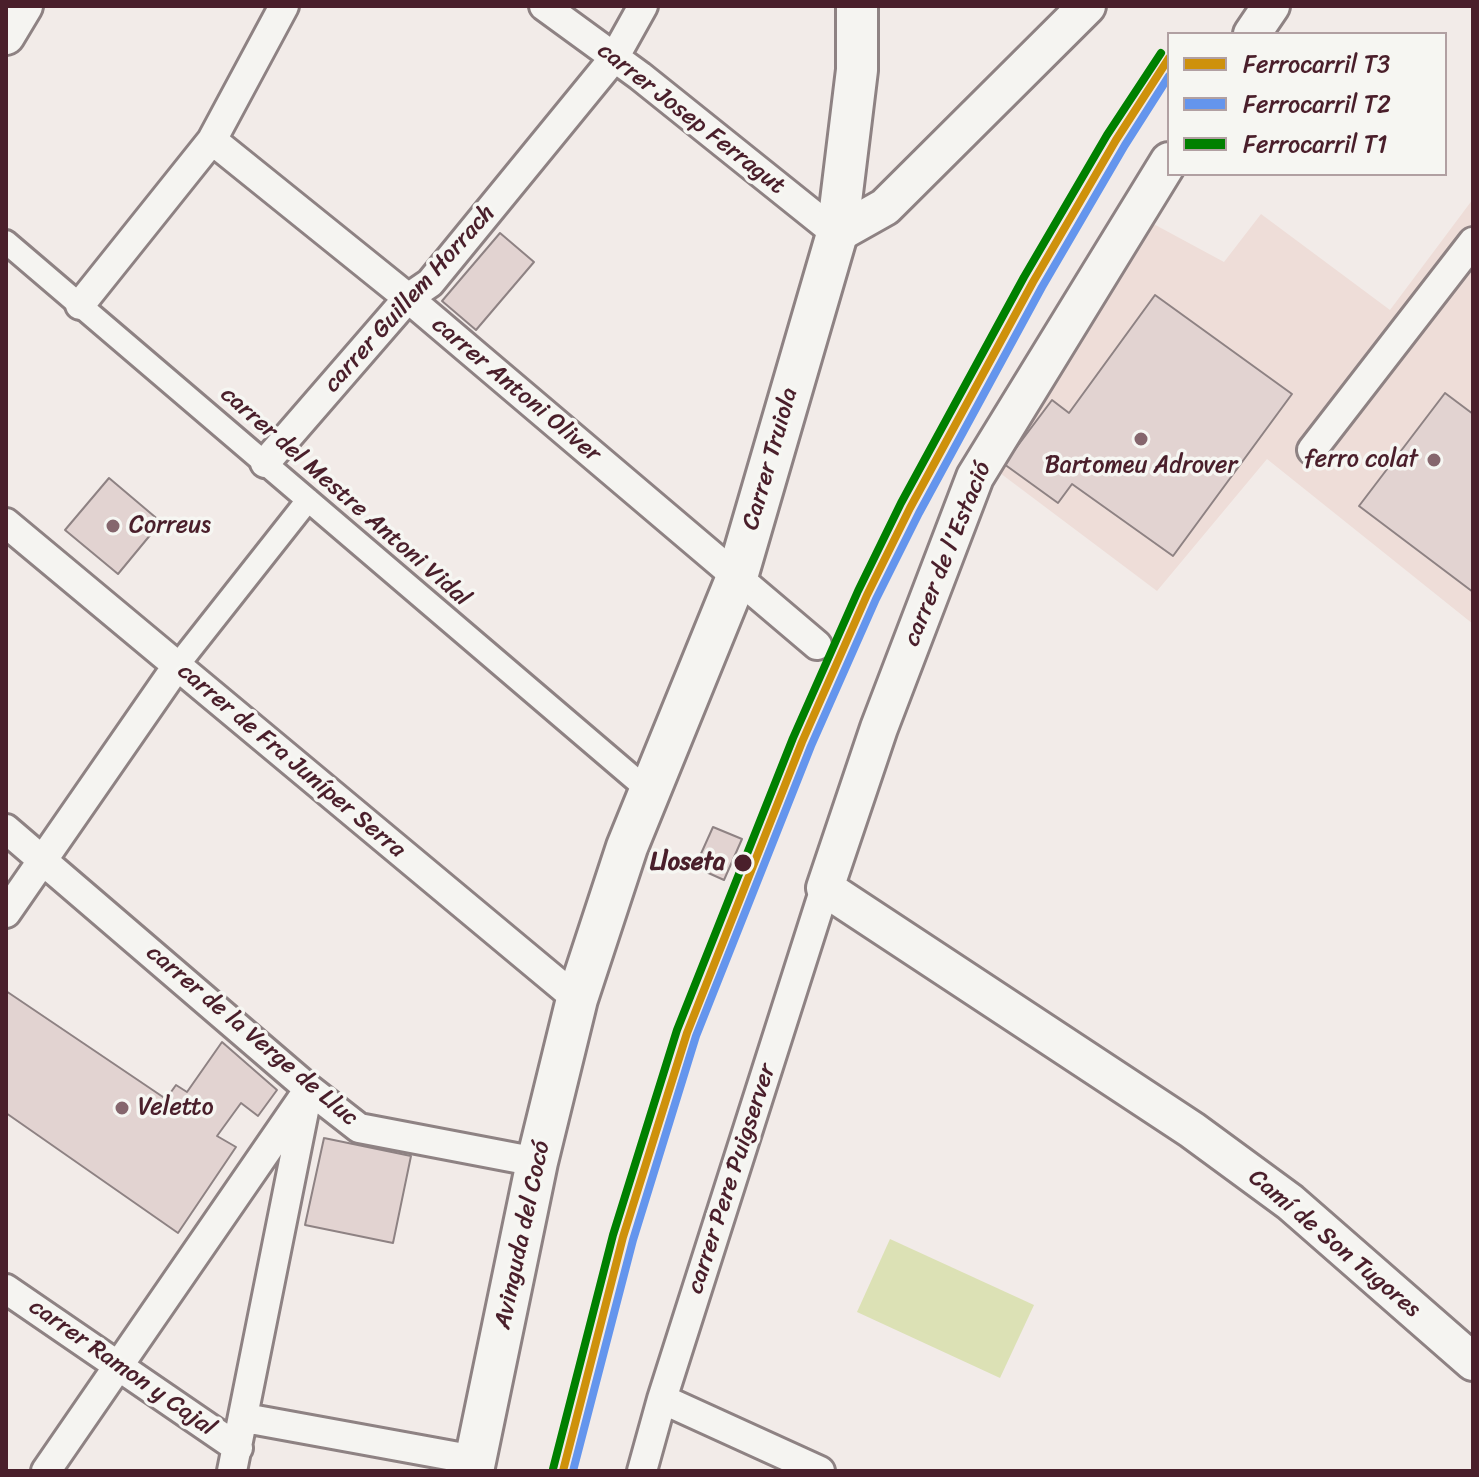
<!DOCTYPE html>
<html>
<head>
<meta charset="utf-8">
<style>
  body { margin:0 }
  #map { position:relative; width:1479px; height:1477px; overflow:hidden; background:#f2ebe8; font-family:Sriracha,sans-serif }
  canvas { display:block }
  .frame { position:absolute; inset:0; border:8px solid #4a1f2b; pointer-events:none }
  .legend { position:absolute; left:1167px; top:32px; width:280px; height:144px; box-sizing:border-box; background:#f6f6f2; border:2px solid #b1a0a2; margin:0; padding:10px 14px; list-style:none; font-size:24px; color:#4a1f2b }
  .legend li { display:flex; align-items:center; gap:16px; height:40px }
  .legend b { width:40px; border:2px solid #b1a0a2 }
</style>
</head>
<body>
<div id="map">
<canvas width="1479" height="1477"></canvas>
<div class="frame"></div>
<ul class="legend">
<li><b style="height:10px;background:#ce910b"></b>Ferrocarril T3</li>
<li><b style="height:10px;background:#6495ed"></b>Ferrocarril T2</li>
<li><b style="height:10px;background:#008000"></b>Ferrocarril T1</li>
</ul>
</div>
<script>
const ctx = document.querySelector('canvas').getContext('2d');
ctx.lineJoin = 'round';
function fillPath(path, color) {
  ctx.fillStyle = color;
  ctx.fill(path, 'evenodd');
}
function poly(rows) {
  const path = new Path2D();
  for (const r of rows) {
    path.moveTo(r[0], r[1]);
    for (let i = 2; i < r.length; i += 2) path.lineTo(r[i], r[i + 1]);
  }
  return path;
}
function strokePath(path, color, width, dash) {
  ctx.strokeStyle = color;
  ctx.lineWidth = width;
  ctx.lineCap = dash ? 'butt' : 'round';
  ctx.setLineDash(dash || []);
  ctx.stroke(path);
}
function write(font, color, halo, rows, align = 'center') {
  ctx.font = font + ' Sriracha,sans-serif';
  ctx.lineWidth = 7;
  ctx.setLineDash([]);
  ctx.textBaseline = 'middle';
  ctx.strokeStyle = halo;
  ctx.fillStyle = color;
  for (const [text, x, y, turn = 0] of rows) {
    ctx.save();
    ctx.translate(x, y);
    ctx.rotate((+turn || 0) * Math.PI / 180);
    ctx.textAlign = isNaN(turn) ? turn : align;
    if (halo) ctx.strokeText(text, 0, 0);
    ctx.fillText(text, 0, 0);
    ctx.restore();
  }
}
const built = poly([
  [1473,199,1473,624,1267,459,1157,591,996,470,1148,221,1224,262,1261,214,1390,310]
]);
const green = poly([
  [890,1239,1034,1305,1000,1378,857,1312]
]);
const building = poly([
  [500,233,534,262,476,330,442,301,500,233],
  [1155,295,1292,394,1173,556,1072,484,1058,503,1004,464,1052,400,1069,413,1155,295],
  [1445,393,1473,414,1473,592,1359,506,1445,393],
  [109,478,161,522,118,574,65,530,109,478],
  [713,827,742,839,724,880,695,867,713,827],
  [6,991,166,1099,176,1085,187,1092,222,1042,277,1090,258,1116,241,1103,217,1136,236,1147,178,1233,6,1113,6,991],
  [324,1138,411,1156,393,1243,305,1225,324,1138]
]);
const pedestrian = poly([
  [6,242,650,792],
  [177,666,308,500]
]);
const minor = poly([
  [544,6,640,76,837,234],
  [212,140,408,298,817,645],
  [80,305,212,140,284,6],
  [1312,450,1473,242],
  [265,463,408,298,430,283,614,58,643,6],
  [6,523,577,999],
  [6,829,309,1089,359,1128,537,1162],
  [6,913,177,666],
  [6,1289,238,1448],
  [662,1399,820,1471],
  [245,1418,475,1460],
  [46,1471,309,1089],
  [232,1471,306,1101],
  [642,1471,662,1399,825,888]
]);
const tertiary = poly([
  [1252,34,1271,6],
  [6,36,24,6],
  [1169,161,975,477,879,728,825,888,1192,1130,1290,1202,1473,1362],
  [837,234,885,207,1087,6]
]);
const secondary = poly([
  [473,1471,537,1162,577,999,627,847,737,577,837,234,857,70,857,6]
]);
const rail1 = poly([
  [563,1471,623,1237,687,1033,802,742,867,595,910,508,1033,282,1116,140,1169,58]
]);
const rail2 = poly([
  [573,1471,633,1240,696,1036,811,746,876,599,919,513,1042,287,1125,145,1169,76]
]);
const rail3 = poly([
  [553,1469,613,1235,677,1030,793,738,858,591,901,503,1024,277,1107,135,1161,53]
]);
const markers = [
  [1141,439,8,"#85666d"],
  [1434,460,8,"#85666d"],
  [113,526,8,"#85666d"],
  [743,863,10,"#4a1f2b"],
  [122,1108,8,"#85666d"]
];
const streetNames = [
  ["carrer Josep Ferragut",691,119,38],
  ["carrer Guillem Horrach",410,299,-48],
  ["carrer Antoni Oliver",516,390,40],
  ["Carrer Truiola",771,459,-74],
  ["carrer del Mestre Antoni Vidal",345,497,41],
  ["carrer de l'Estació",948,554,-68],
  ["carrer de Fra Juníper Serra",291,761,40],
  ["carrer de la Verge de Lluc",252,1036,40],
  ["carrer Pere Puigserver",732,1179,-72],
  ["Avinguda del Cocó",523,1235,-78],
  ["Camí de Son Tugores",1334,1244,40],
  ["carrer Ramon y Cajal",122,1368,35]
];
const poiNames = [
  ["ferro colat",1418,460,"right"],
  ["Bartomeu Adrover",1141,466,"center"],
  ["Correus",129,526],
  ["Veletto",138,1108]
];
const stopNames = [
  ["Lloseta",725,863]
];
fillPath(built, '#eeddd8');
fillPath(green, '#dce1b5');
fillPath(building, '#e2d3d1');
strokePath(building, '#8e8283', 2);
strokePath(pedestrian, '#8e8283', 28);
strokePath(minor, '#8e8283', 34);
strokePath(tertiary, '#8e8283', 42);
strokePath(secondary, '#8e8283', 46);
strokePath(pedestrian, '#f5f4f1', 22);
strokePath(minor, '#f5f4f1', 28);
strokePath(tertiary, '#f5f4f1', 36);
strokePath(secondary, '#f5f4f1', 40);
strokePath(rail1, '#ce910b', 8);
strokePath(rail2, '#6495ed', 8);
strokePath(rail3, '#008000', 8);
for (const [x, y, r, color] of markers) {
  const dot = new Path2D();
  dot.arc(x, y, r, 0, 2 * Math.PI);
  ctx.fillStyle = color;
  ctx.fill(dot);
  strokePath(dot, '#f6f6f2', 3);
}
write('24px', '#4a1f2b', '#f6f6f2', streetNames);
write('24px', '#4a1f2b', '#f6f6f2', poiNames, 'left');
write('bold 24px', '#4a1f2b', '#f6f6f2', stopNames, 'right');
</script>
</body>
</html>
